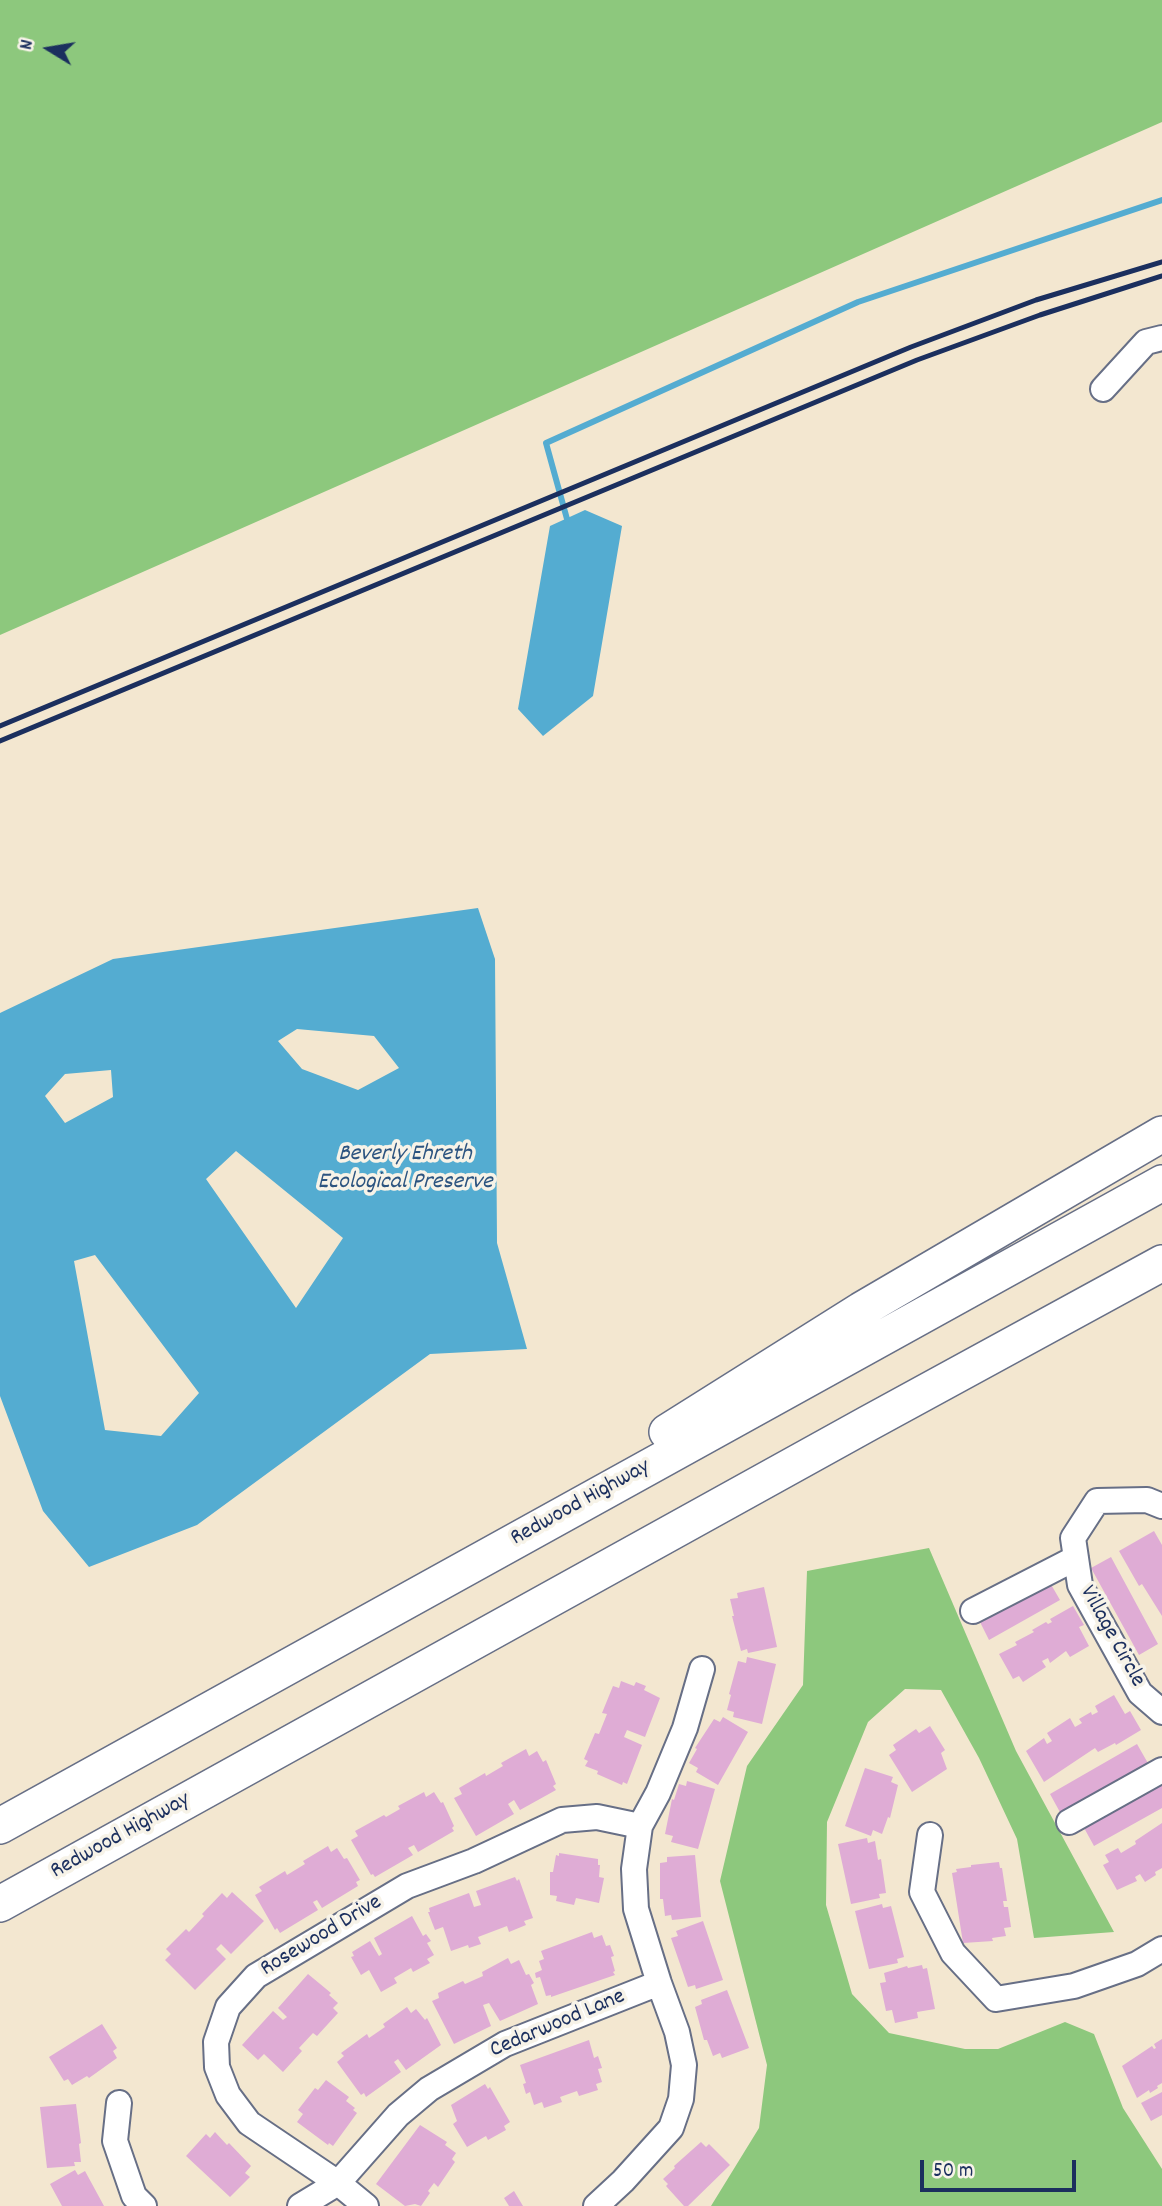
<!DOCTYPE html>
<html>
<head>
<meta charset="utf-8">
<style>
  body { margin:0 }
  #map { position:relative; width:1162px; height:2206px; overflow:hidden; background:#f3e7d0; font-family:Dekko,sans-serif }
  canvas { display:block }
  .north { position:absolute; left:14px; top:14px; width:70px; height:70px; -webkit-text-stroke:5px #f7f3e8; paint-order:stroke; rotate:281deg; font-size:19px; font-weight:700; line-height:28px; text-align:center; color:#1b2f5e }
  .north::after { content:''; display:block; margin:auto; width:24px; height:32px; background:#1b2f5e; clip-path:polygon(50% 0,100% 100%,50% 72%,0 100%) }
  .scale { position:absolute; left:920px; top:2160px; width:156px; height:32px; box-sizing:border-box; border:4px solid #1b2f5e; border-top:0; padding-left:9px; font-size:21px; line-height:24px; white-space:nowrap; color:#1b2f5e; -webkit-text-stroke:5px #f7f3e8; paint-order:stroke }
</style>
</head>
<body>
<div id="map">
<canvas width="1162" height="2206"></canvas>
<div class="north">N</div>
<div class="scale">50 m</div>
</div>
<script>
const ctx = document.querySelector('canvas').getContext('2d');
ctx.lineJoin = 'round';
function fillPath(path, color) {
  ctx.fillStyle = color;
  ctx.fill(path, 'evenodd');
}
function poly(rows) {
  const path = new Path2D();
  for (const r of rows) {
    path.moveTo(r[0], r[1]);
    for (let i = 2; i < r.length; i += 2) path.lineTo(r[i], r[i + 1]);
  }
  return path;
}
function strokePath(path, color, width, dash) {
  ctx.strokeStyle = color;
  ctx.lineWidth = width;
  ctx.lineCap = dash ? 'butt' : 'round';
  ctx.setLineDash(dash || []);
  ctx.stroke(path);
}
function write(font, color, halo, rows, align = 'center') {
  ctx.font = font + ' Dekko,sans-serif';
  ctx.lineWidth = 7;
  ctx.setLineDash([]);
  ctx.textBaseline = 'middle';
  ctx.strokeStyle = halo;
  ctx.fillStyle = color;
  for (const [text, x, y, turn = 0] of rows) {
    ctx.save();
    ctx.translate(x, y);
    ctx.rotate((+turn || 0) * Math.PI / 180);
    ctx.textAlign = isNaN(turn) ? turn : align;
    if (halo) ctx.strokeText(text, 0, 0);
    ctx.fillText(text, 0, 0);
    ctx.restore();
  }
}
const green = poly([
  [0,0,1162,0,1162,122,0,635],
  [929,1548,1016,1751,1114,1932,1034,1938,1017,1839,979,1758,941,1690,905,1689,868,1722,827,1822,826,1905,852,1994,889,2033,965,2049,998,2049,1065,2022,1094,2034,1123,2108,1162,2169,1162,2206,711,2206,759,2128,767,2065,720,1881,747,1766,803,1685,807,1571]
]);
const water = poly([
  [585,510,622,526,593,696,543,736,518,709,550,526],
  [478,908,495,959,497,1243,527,1349,430,1354,197,1525,89,1567,43,1511,0,1396,0,1013,113,959],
  [297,1029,374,1036,399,1068,358,1090,302,1069,278,1041],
  [111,1070,113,1097,65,1123,45,1096,65,1074],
  [236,1151,343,1238,296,1308,206,1179],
  [95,1255,199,1393,161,1436,105,1430,74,1261]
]);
const stream = poly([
  [567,519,546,443,858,302,1162,200]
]);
const building = poly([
  [1154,1531,1162,1545,1162,1616,1142,1584,1139,1586,1119,1551],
  [1111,1557,1158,1644,1139,1655,1091,1568],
  [1049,1581,1060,1600,989,1640,979,1620],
  [764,1587,777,1647,748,1653,747,1649,741,1651,732,1616,734,1616,730,1599,738,1598,737,1593],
  [1073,1606,1084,1625,1079,1627,1089,1646,1070,1657,1066,1651,1050,1663,1048,1658,1042,1661,1046,1667,1023,1682,1019,1676,1013,1679,999,1654,1017,1645,1015,1642,1034,1632,1032,1630,1046,1622,1048,1624,1052,1622,1050,1619],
  [747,1657,776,1664,762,1724,733,1717,734,1712,727,1710,731,1695,729,1694,738,1661,746,1663],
  [621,1681,634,1686,636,1682,646,1686,644,1690,660,1698,645,1737,627,1730,624,1737,642,1745,627,1784,623,1782,622,1785,597,1774,598,1771,585,1766,588,1761,584,1759,595,1733,599,1734,607,1714,602,1713,613,1686,619,1688],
  [1114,1695,1125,1714,1130,1711,1141,1730,1116,1745,1115,1743,1098,1752,1095,1748,1044,1782,1026,1751,1044,1738,1047,1744,1052,1741,1047,1733,1070,1718,1075,1727,1082,1723,1079,1719,1091,1712,1092,1715,1098,1712,1095,1706],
  [723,1717,748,1732,718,1785,696,1772,698,1768,689,1763,697,1749,695,1748,714,1719,720,1722],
  [930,1726,945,1750,941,1753,947,1769,912,1792,889,1755,896,1750,893,1745,916,1729,919,1733],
  [1137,1744,1149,1765,1061,1814,1050,1794],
  [526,1749,529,1756,537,1751,543,1762,546,1760,556,1784,553,1786,556,1790,520,1810,514,1800,508,1804,514,1814,476,1836,454,1798,462,1794,459,1788,485,1773,486,1776,503,1766,501,1763],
  [865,1768,893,1777,891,1782,898,1785,890,1818,888,1817,882,1834,873,1830,871,1836,845,1826],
  [687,1781,715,1789,698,1849,671,1842,673,1836,665,1834,672,1799,674,1800,679,1784,686,1786],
  [1162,1782,1162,1808,1094,1846,1083,1826],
  [424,1792,426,1797,434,1792,441,1803,443,1802,454,1826,452,1828,454,1831,418,1852,414,1845,408,1848,413,1855,375,1877,373,1874,371,1875,351,1840,358,1836,355,1831,384,1815,386,1817,400,1809,398,1806],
  [1162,1823,1162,1868,1155,1872,1156,1875,1145,1882,1140,1874,1135,1877,1137,1881,1117,1890,1103,1865,1109,1862,1105,1855,1118,1848,1121,1853,1136,1844,1135,1841],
  [867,1838,868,1843,875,1841,878,1860,881,1859,886,1893,879,1894,880,1898,851,1904,838,1844],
  [328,1846,331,1852,337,1848,344,1859,347,1858,360,1880,356,1882,358,1886,322,1908,317,1900,313,1902,318,1910,280,1933,277,1928,275,1930,255,1895,262,1891,259,1887,285,1871,287,1875,305,1864,303,1861],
  [559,1853,598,1859,598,1865,600,1865,599,1877,604,1878,599,1903,576,1898,574,1905,556,1901,557,1896,550,1895,550,1872,553,1872,556,1855,559,1856],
  [695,1855,701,1917,672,1920,671,1915,665,1916,663,1899,660,1899,660,1863,667,1862,667,1857],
  [999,1862,1000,1868,1002,1868,1007,1901,1003,1901,1004,1907,1008,1907,1011,1927,1004,1928,1006,1936,992,1938,993,1941,963,1943,952,1873,957,1872,956,1869,971,1867,971,1865],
  [515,1877,517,1881,519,1879,533,1918,524,1921,526,1925,509,1932,507,1926,478,1937,481,1944,469,1948,468,1945,451,1951,443,1927,435,1930,428,1912,430,1912,429,1908,469,1893,474,1907,481,1905,476,1891],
  [232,1892,264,1921,231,1954,221,1944,216,1949,226,1959,195,1990,165,1960,171,1954,166,1949,186,1929,189,1932,204,1916,202,1914,222,1893,227,1898],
  [882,1904,883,1908,891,1906,904,1957,897,1959,898,1963,869,1969,855,1911],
  [412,1916,423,1936,426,1934,431,1941,427,1943,434,1955,427,1959,430,1963,413,1972,411,1968,394,1978,397,1983,381,1992,369,1970,361,1975,351,1957,354,1956,352,1952,370,1941,379,1956,382,1954,374,1938],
  [703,1921,723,1980,696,1989,695,1985,688,1987,671,1938,678,1936,676,1931],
  [592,1932,594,1938,602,1935,606,1946,610,1945,614,1956,611,1957,615,1971,613,1972,615,1975,551,1997,551,1995,546,1996,540,1977,536,1978,535,1973,542,1970,539,1961,544,1959,541,1951],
  [508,1958,511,1964,519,1960,526,1975,529,1974,534,1983,531,1985,538,2004,500,2021,489,2003,483,2005,491,2026,454,2044,432,2001,439,1998,438,1993,463,1981,465,1984,483,1976,482,1972],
  [922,1965,923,1969,927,1968,935,2009,917,2012,918,2018,895,2023,892,2010,886,2011,880,1983,886,1982,884,1973,907,1966,908,1968],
  [308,1974,331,1993,329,1995,338,2003,333,2008,338,2013,317,2036,313,2033,299,2048,302,2051,283,2072,264,2054,258,2060,242,2045,273,2011,283,2020,287,2017,278,2008],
  [727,1990,749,2048,722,2058,720,2053,713,2056,707,2040,704,2040,695,2007,702,2004,701,2000],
  [407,2007,411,2013,416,2009,425,2020,427,2018,441,2045,406,2070,398,2059,394,2062,401,2072,366,2097,364,2093,361,2095,337,2062,344,2056,341,2053,367,2034,369,2038,385,2027,383,2024],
  [102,2024,117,2048,113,2051,117,2058,89,2078,87,2076,72,2085,68,2079,64,2081,49,2057],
  [1162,2039,1162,2083,1157,2086,1158,2088,1150,2093,1149,2090,1137,2098,1122,2066,1152,2046,1154,2049,1156,2048,1154,2044],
  [589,2040,594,2058,598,2056,602,2068,598,2069,602,2082,596,2084,598,2090,579,2096,577,2091,560,2097,562,2102,544,2108,542,2102,534,2105,530,2092,526,2094,523,2084,526,2083,520,2065],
  [326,2080,349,2097,346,2101,355,2108,353,2110,357,2113,333,2146,329,2143,328,2145,297,2122,303,2114,298,2110,315,2088,318,2090],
  [485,2084,488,2089,490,2087,510,2122,504,2126,506,2130,488,2140,486,2136,467,2147,453,2124,457,2121,451,2105],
  [1162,2092,1162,2115,1151,2121,1141,2103],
  [76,2104,81,2143,79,2144,81,2162,74,2162,75,2166,47,2168,40,2107],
  [420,2125,447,2142,445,2145,456,2153,452,2159,455,2162,438,2187,434,2183,428,2191,430,2193,421,2206,415,2204,405,2206,376,2184],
  [215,2132,227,2145,229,2143,251,2166,245,2173,250,2177,230,2197,186,2156,206,2134,210,2138],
  [701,2142,706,2147,709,2144,730,2165,688,2206,684,2206,666,2186,668,2184,663,2179,675,2168,674,2166],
  [75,2170,78,2175,85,2171,104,2206,62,2206,50,2184],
  [514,2191,523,2206,509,2206,504,2198]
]);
const minor = poly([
  [1103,389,1146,342,1162,338],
  [1162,1506,1147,1500,1097,1501,1073,1538,1080,1585,1140,1693,1162,1712],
  [973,1611,1076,1558],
  [1069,1822,1162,1770],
  [930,1835,922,1892,953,1953,996,1999,1074,1986,1137,1964,1162,1949],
  [119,2103,115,2141,134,2196,144,2206],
  [300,2206,338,2183,398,2115,429,2089,505,2044,659,1983],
  [366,2206,338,2183,249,2123,228,2095,217,2067,216,2042,228,2007,256,1976,407,1886,474,1861,562,1820,597,1817,640,1826],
  [596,2206,623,2181,671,2128,681,2099,684,2065,677,2032,659,1983,636,1909,634,1869,640,1826,658,1793,685,1728,702,1669]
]);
const highway = poly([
  [667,1432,861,1310,1162,1134],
  [0,1826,1162,1183],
  [0,1904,867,1424,1162,1263]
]);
const rail = poly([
  [0,726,911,347,1036,300,1162,262],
  [0,741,917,360,1040,315,1162,276]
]);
const streetNames = [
  ["Redwood Highway",581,1504,-29],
  ["Village Circle",1111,1637,61],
  ["Redwood Highway",121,1837,-29],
  ["Rosewood Drive",322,1937,-31],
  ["Cedarwood Lane",558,2025,-23]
];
const waterNames = [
  ["Beverly Ehreth",405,1156],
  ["Ecological Preserve",405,1184]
];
fillPath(green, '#8dc87d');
fillPath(water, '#54acd1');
strokePath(stream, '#54acd1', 6);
fillPath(building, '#dfacd5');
strokePath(minor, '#676f86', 28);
strokePath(highway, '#676f86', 38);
strokePath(minor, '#fff', 24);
strokePath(highway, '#fff', 35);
strokePath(rail, '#1b2f5e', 5);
write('23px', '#1b2f5e', '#f7f3e8', streetNames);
write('italic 24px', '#2c5480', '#f7f3e8', waterNames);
</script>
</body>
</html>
